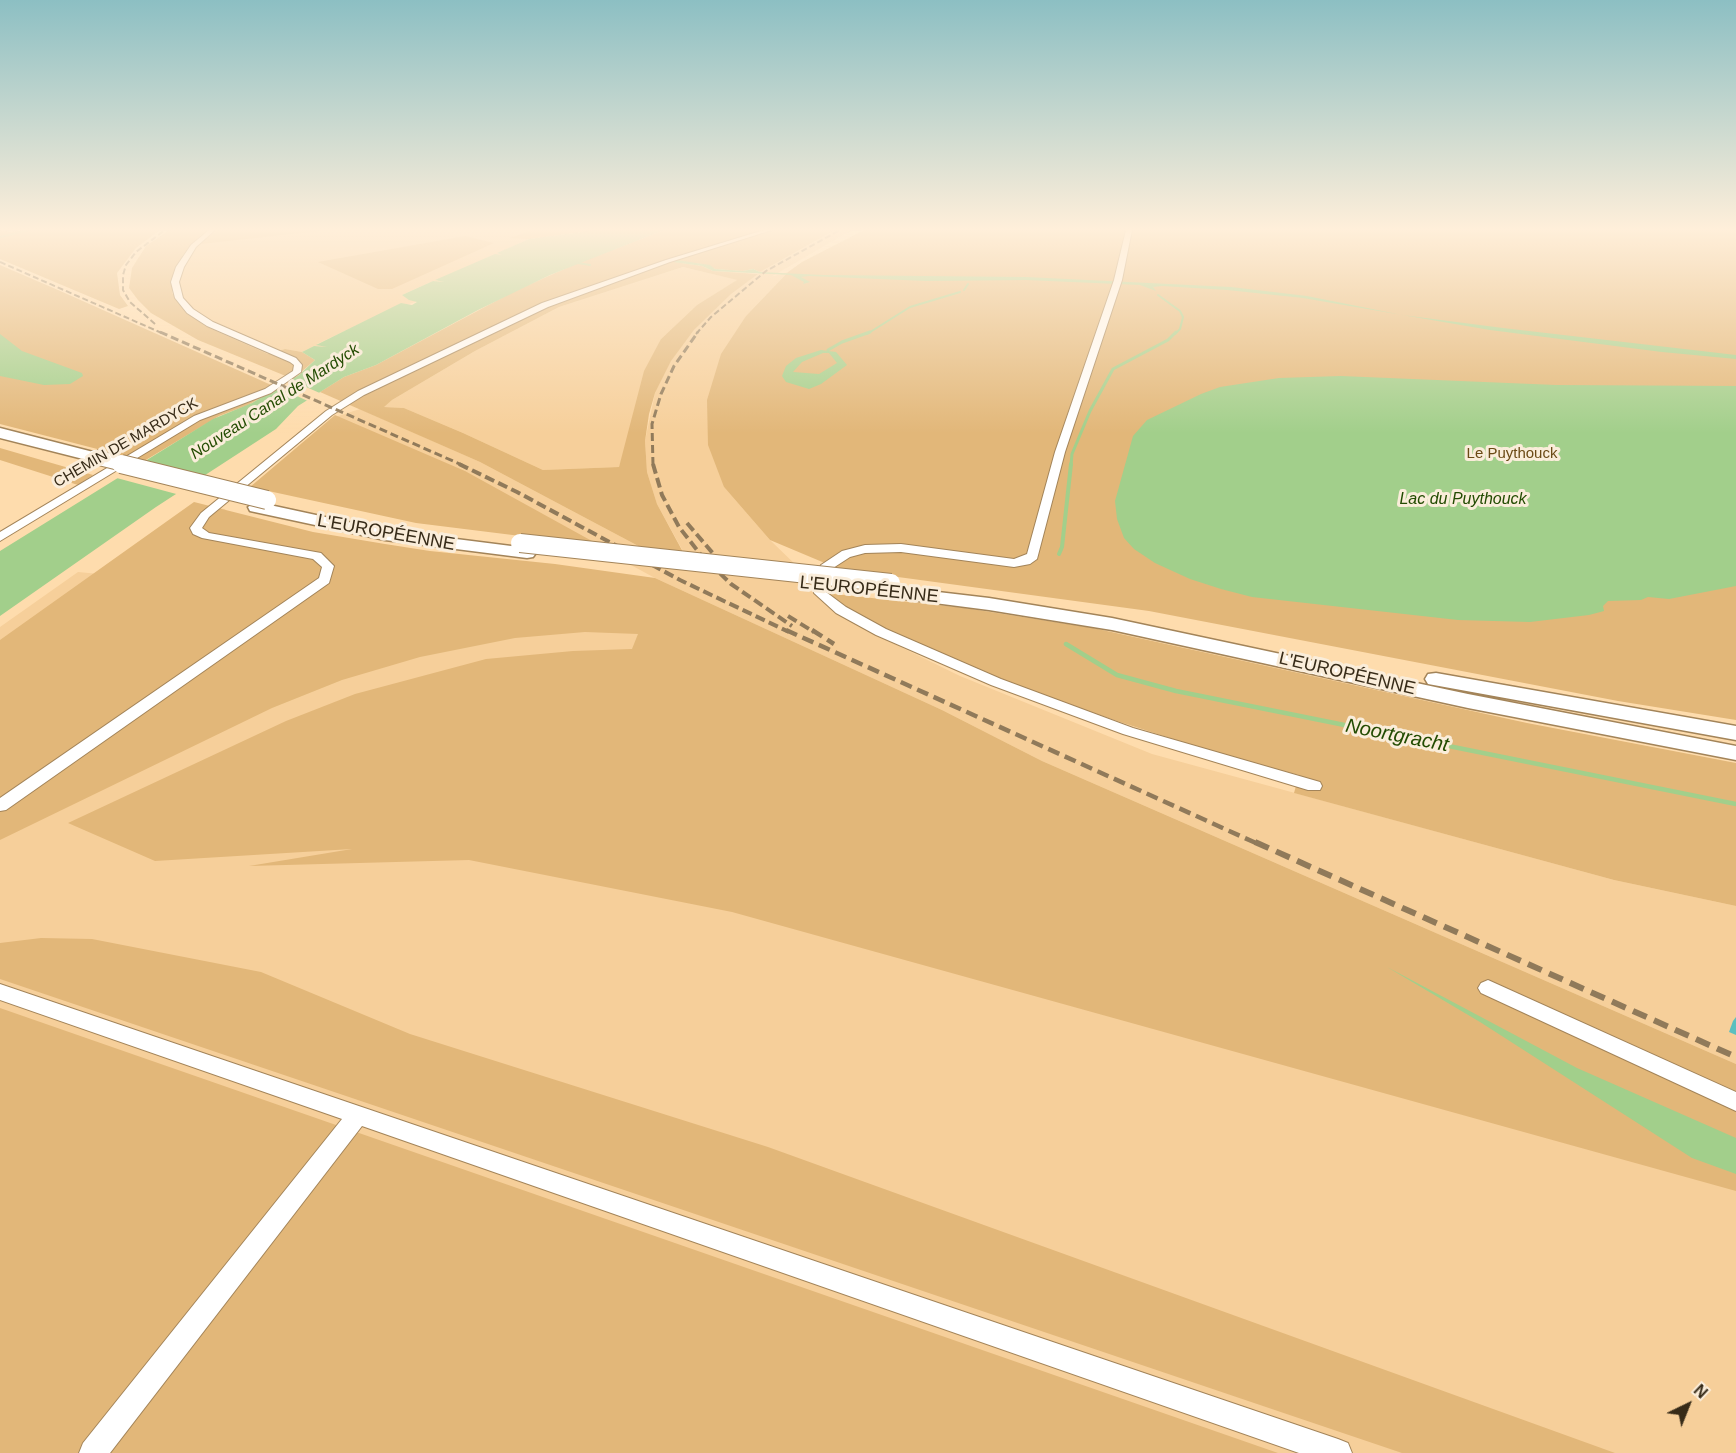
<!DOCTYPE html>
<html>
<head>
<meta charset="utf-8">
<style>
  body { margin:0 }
  #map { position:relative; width:1736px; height:1453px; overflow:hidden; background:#fedcad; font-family:Helvetica,sans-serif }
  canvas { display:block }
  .north { position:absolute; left:1658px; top:1375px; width:60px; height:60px; -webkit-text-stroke:4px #faedda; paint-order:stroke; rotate:43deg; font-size:16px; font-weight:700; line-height:24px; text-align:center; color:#372b18 }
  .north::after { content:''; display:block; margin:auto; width:21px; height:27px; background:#372b18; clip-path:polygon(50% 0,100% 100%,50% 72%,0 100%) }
</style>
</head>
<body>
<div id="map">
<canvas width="1736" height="1453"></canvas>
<div class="north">N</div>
</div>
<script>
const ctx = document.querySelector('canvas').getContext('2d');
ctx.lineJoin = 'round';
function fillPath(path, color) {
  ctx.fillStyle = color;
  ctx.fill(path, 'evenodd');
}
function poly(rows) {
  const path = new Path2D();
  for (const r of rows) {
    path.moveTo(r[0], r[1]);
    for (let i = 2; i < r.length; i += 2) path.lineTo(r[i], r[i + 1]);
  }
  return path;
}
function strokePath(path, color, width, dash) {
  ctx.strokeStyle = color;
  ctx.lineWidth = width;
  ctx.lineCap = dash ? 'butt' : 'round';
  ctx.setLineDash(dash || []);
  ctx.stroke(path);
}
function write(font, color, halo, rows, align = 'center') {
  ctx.font = font + ' Helvetica,sans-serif';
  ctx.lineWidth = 6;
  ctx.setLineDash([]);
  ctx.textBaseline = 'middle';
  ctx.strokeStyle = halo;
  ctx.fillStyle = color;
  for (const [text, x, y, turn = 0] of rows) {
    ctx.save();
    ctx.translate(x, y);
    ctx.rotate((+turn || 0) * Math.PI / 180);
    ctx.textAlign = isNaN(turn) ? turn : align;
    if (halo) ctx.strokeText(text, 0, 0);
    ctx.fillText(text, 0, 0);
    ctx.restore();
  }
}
const built = poly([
  [209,230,596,230,529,239,498,253,505,254,436,280,444,282,433,281,402,295,418,301,385,312,317,344,327,347,314,346,302,352,285,349,268,354,207,327,186,312,172,293,172,278,183,255,199,237],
  [835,230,852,230,771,277,788,272,746,316,724,487,770,540,860,627,960,676,1152,754,1614,880,1736,906,1736,1064,1042,761,942,710,655,578,542,517,335,417,360,409,480,462,644,549,684,553,657,504,647,472,645,441,655,393,671,360,694,330,731,293,760,272],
  [683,267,738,280,697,305,661,339,619,467,543,470,463,433,404,408,383,407,392,400,475,351,559,307],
  [196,506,226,509,220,513,230,530,579,570,1736,1111,1736,1453,0,1453,0,627,78,572,99,574]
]);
const green = poly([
  [0,230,11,232,22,230,160,230,136,248,117,273,120,295,128,306,119,309,0,259],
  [169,230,209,230,199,237,183,255,172,278,172,293,186,312,207,327,268,354,285,349,302,352,315,360,293,379,198,340,151,313,138,300,129,288,132,268,146,246],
  [219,230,327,230,201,244,206,238],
  [533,230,596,230,529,239,510,238],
  [664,230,835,230,760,272,753,269,743,271,715,269,702,264,675,262,702,266,713,271,758,274,731,294,694,330,671,361,655,393,649,414,645,441,647,472,657,504,684,554,644,549,480,462,320,392,344,377,376,365,513,292,573,265],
  [683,267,737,280,697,305,661,339,644,371,619,467,543,470,463,433,404,408,384,407,392,400,475,351,559,307],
  [864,230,1736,230,1736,720,1618,701,1149,611,839,569,770,540,724,487,708,445,707,400,721,354,746,316,788,272,802,262],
  [465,236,494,243,392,289,378,289,318,262],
  [0,265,58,290,278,388,248,405,219,416,144,461,0,424],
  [335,415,465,471,601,546,416,523,250,487],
  [0,448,93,475,78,485,0,460],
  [194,502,313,532,385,544,430,551,555,564,655,578,942,710,1042,761,1736,1064,1736,1191,732,912,469,860,249,866,352,849,155,861,68,823,286,721,355,694,486,659,573,651,632,649,638,634,585,632,515,638,420,657,342,680,272,708,0,840,0,640],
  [825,593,965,608,1093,628,1527,723,1736,763,1736,906,1614,880,1294,793,1299,775,1242,761,1123,723,1030,691,914,643,864,629],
  [41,938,92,939,261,972,410,1034,768,1147,1615,1453,1402,1453,0,979,0,943],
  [0,1008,1278,1453,0,1453]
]);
const water = poly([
  [596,230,664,230,550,275,478,310,376,365,344,377,298,406,276,429,156,507,0,616,0,551,213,419,252,403,299,375,315,360,302,352,314,346,327,347,316,345,401,303,412,305,417,302,409,300,402,295,433,281,444,282,435,280,495,254,502,255,497,253,529,239],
  [677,260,710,265,715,269,743,271,753,269,760,272,823,275,1026,277,1231,287,1307,296,1402,315,1503,328,1736,355,1736,359,1662,352,1490,330,1303,298,1227,290,1162,286,1153,287,1156,291,1140,285,1026,280,926,281,809,276,801,277,810,282,803,284,804,282,791,275,713,271,702,266,673,262],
  [0,334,22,351,82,373,83,376,70,384,44,385,0,376],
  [821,350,836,352,847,365,821,384,809,389,786,382,782,376,786,366,796,358],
  [823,353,829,353,837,363,819,374,793,372,802,362],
  [1341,376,1556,385,1736,386,1736,586,1669,599,1648,597,1641,600,1608,601,1603,606,1604,611,1589,615,1530,622,1458,620,1252,597,1221,589,1190,579,1155,563,1134,549,1124,538,1117,519,1115,501,1133,436,1147,420,1201,394,1220,387,1279,378],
  [1387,967,1577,1068,1736,1138,1736,1174,1692,1158,1480,1022]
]);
const pier = poly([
  [288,379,322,394,310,402,275,386],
  [138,462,205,478,180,495,113,477]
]);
const streamFar3 = poly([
  [0,237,29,230],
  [572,262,590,265],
  [964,290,968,284],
  [1158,295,1180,311,1183,317,1180,329,1175,334],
  [867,334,910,307,960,292]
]);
const streamFar2 = poly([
  [828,350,842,342,870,332],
  [1071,465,1072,454,1090,411,1113,369,1168,340,1176,332]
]);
const streamFar1 = poly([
  [1059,554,1062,547,1071,464]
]);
const stream = poly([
  [1066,644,1117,675,1176,691,1736,804]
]);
const minor = poly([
  [209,230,215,230,196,247,184,267,179,282,183,298,193,309,213,322,296,358,302,365,301,372,271,393,200,420,0,541,0,532,194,416,265,389,293,371,294,365,290,362,207,326,187,313,175,298,171,282,176,267,191,245,209,230],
  [764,230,772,230,670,262,548,307,364,395,332,415,209,517,202,528,209,533,321,553,334,566,329,583,6,810,0,811,0,798,319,578,322,567,313,559,202,538,193,534,190,528,201,513,326,411,358,391,542,303,666,260,764,230],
  [1126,230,1132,230,1122,280,1065,452,1037,559,1030,564,1014,567,901,552,865,553,850,557,830,570,825,581,826,592,846,607,886,629,1001,679,1133,728,1320,782,1322,786,1320,790,1308,790,1123,734,991,685,876,635,836,613,814,593,813,581,821,565,842,551,865,545,901,544,1014,559,1027,554,1055,452,1114,280,1126,230],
  [1488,980,1736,1092,1736,1111,1481,993,1478,988,1481,983,1488,980],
  [0,984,1338,1439,1348,1443,1352,1453,1299,1453,362,1126,110,1453,79,1453,83,1443,342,1119,0,1000,0,984]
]);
const highway = poly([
  [0,428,101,454,103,457,95,462,0,438,0,428],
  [256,502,385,530,527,548,533,549,536,553,533,557,527,558,385,540,250,511,248,507,256,502],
  [887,586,989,598,1112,618,1468,694,1736,746,1736,760,1468,708,1112,630,989,610,880,596,877,592,880,588,887,586],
  [1436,673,1736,726,1736,740,1428,684,1425,679,1428,674,1436,673]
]);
const railFar4 = poly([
  [0,262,164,334],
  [155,324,130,302,123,290,123,275,126,265,136,252,165,230],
  [696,334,711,317,766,271,840,230]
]);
const railFar3 = poly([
  [160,332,462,465],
  [653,465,652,424,661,394,674,366,698,332]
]);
const railFar2 = poly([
  [459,464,517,492,680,580,789,632],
  [653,464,662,495,679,527,701,555,731,584,792,626],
  [687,523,722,564],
  [788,616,814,632]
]);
const railFar1 = poly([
  [786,630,1258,844],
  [812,630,834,644]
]);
const rail = poly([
  [1255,842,1736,1057]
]);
const highwayBridgeFar1 = poly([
  [95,457,127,465]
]);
const highwayBridge = poly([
  [121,464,267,500],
  [520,543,891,583]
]);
const wall = poly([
  [1736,1017,1736,1035,1729,1032,1733,1021]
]);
const farStreetnames = [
  ["CHEMIN DE MARDYCK",126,443,-30]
];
const farParknames = [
  ["Le Puythouck",1512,454]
];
const farWaternames = [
  ["Nouveau Canal de Mardyck",275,402,-33],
  ["Lac du Puythouck",1463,500]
];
const streetNames = [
  ["L'EUROPÉENNE",386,533,10],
  ["L'EUROPÉENNE",869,590,6],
  ["L'EUROPÉENNE",1347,674,13]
];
const waterNames = [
  ["Noortgracht",1397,736,11]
];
fillPath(built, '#f6cf9a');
fillPath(green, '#e2b779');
fillPath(water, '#a2cf8b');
fillPath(pier, '#fedcad');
strokePath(streamFar3, '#a2cf8b', 2);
strokePath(streamFar2, '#a2cf8b', 3);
strokePath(streamFar1, '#a2cf8b', 4);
strokePath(stream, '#a2cf8b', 4.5);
strokePath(minor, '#a38459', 2);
strokePath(highway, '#a38459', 3);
fillPath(minor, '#fff');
fillPath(highway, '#fff');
strokePath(railFar4, '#907a5a', 2, [6, 3]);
strokePath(railFar3, '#907a5a', 3, [8, 4]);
strokePath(railFar2, '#907a5a', 4, [10, 4.5]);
strokePath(railFar1, '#907a5a', 4.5, [12, 6]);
strokePath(rail, '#907a5a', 6, [15, 8]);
strokePath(highwayBridgeFar1, '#a38459', 16, []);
strokePath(highwayBridge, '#a38459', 20, []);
strokePath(highwayBridgeFar1, '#fff', 14);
strokePath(highwayBridge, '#fff', 18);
fillPath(wall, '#5bbfbf');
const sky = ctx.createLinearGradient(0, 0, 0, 433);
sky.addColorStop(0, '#8cbfc3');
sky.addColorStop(0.53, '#ffefda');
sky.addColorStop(1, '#ffefda00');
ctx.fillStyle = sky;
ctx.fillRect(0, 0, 1736, 433);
write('15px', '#372b18', '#faedda', farStreetnames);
write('15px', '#6b4a15', '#faedda', farParknames);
write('italic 16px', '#234c02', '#faedda', farWaternames);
write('18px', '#372b18', '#faedda', streetNames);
write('italic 20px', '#234c02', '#faedda', waterNames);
</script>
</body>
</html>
